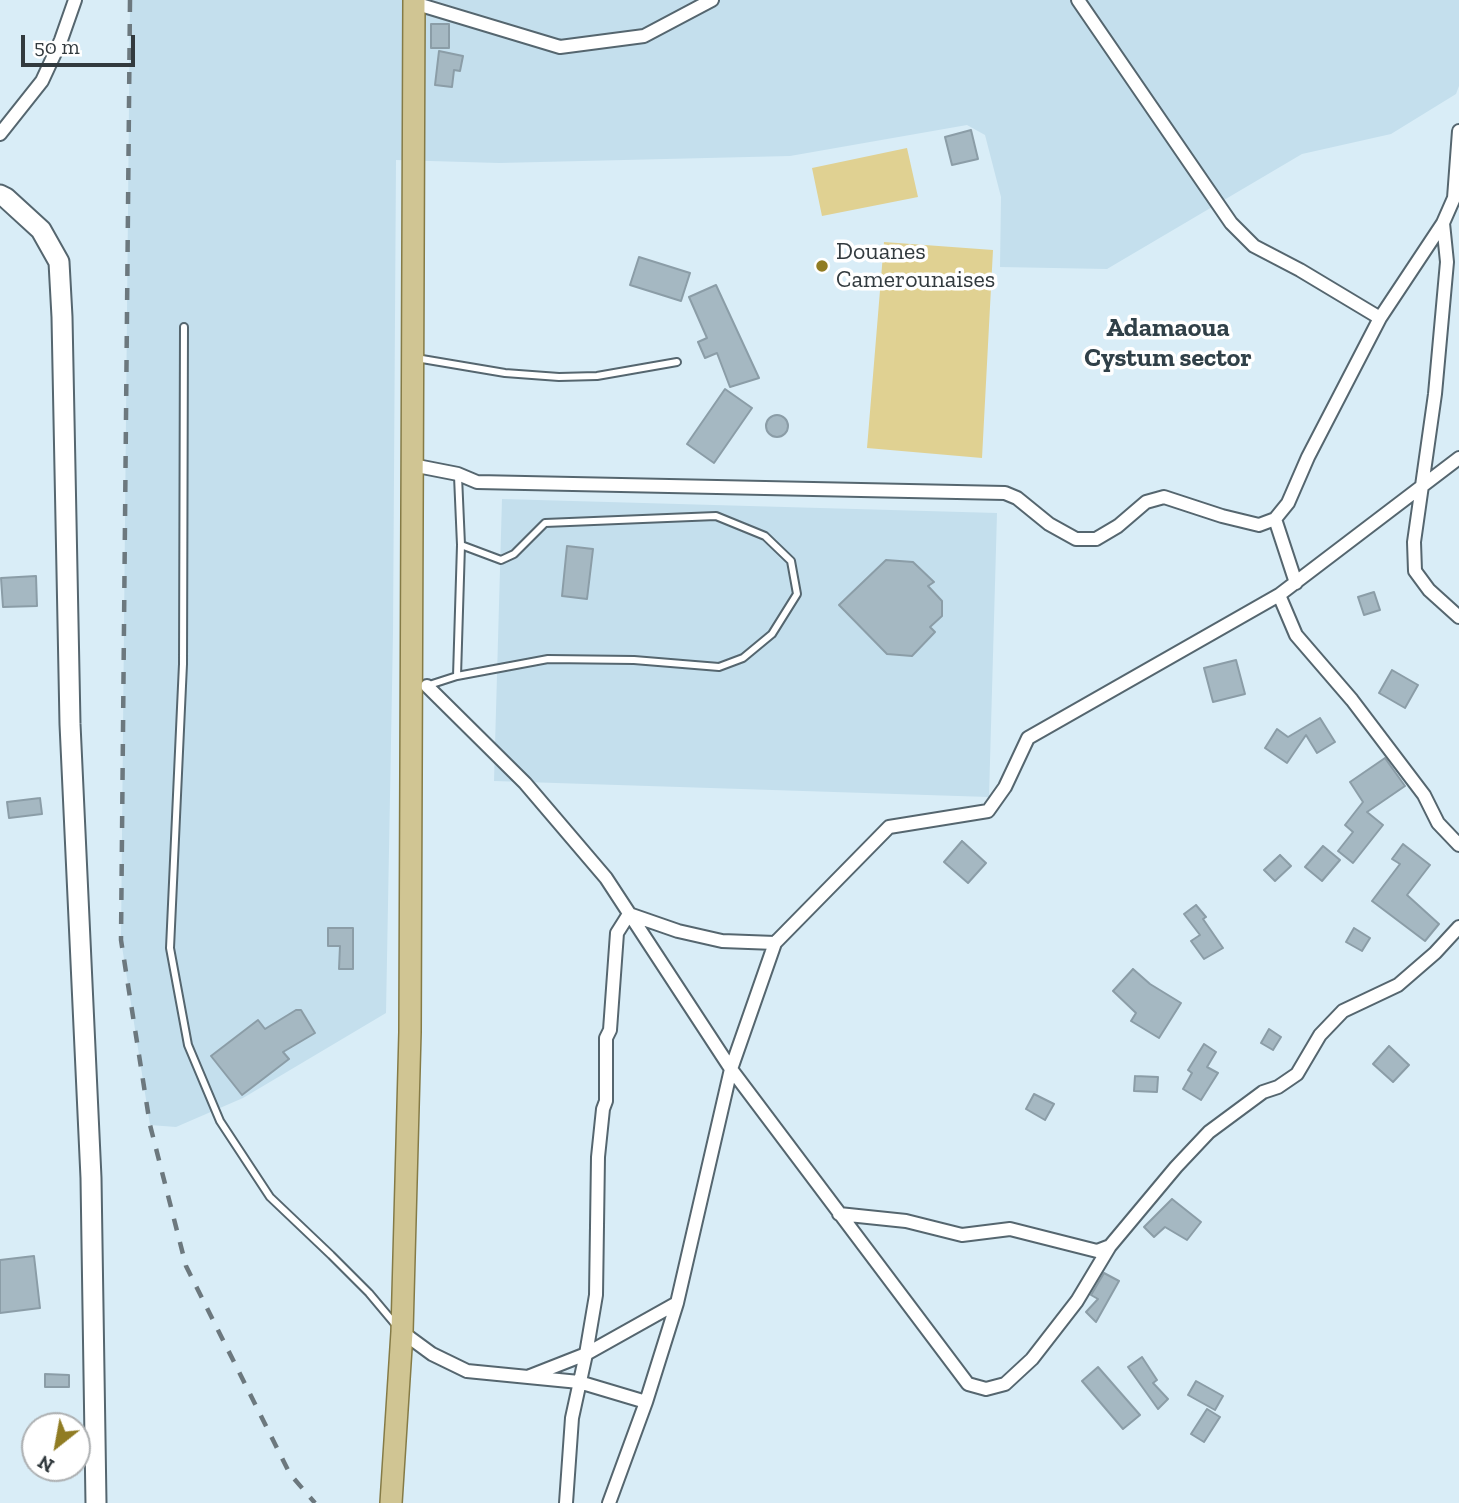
<!DOCTYPE html>
<html>
<head>
<meta charset="utf-8">
<style>
  body { margin:0 }
  #map { position:relative; width:1459px; height:1503px; overflow:hidden; background:#d9edf7; font-family:"Zilla Slab",serif }
  canvas { display:block }
  .north { position:absolute; left:21px; top:1412px; width:70px; height:70px; box-sizing:border-box; background:#fff; border:2px solid #adb0b2; border-radius:50%; rotate:211deg; font-size:19px; font-weight:700; line-height:28px; text-align:center; color:#323a3e }
  .north::after { content:''; display:block; margin:auto; width:24px; height:32px; background:#907c23; clip-path:polygon(50% 0,100% 100%,50% 72%,0 100%) }
  .scale { position:absolute; left:21px; top:35px; width:114px; height:32px; box-sizing:border-box; border:4px solid #323a3e; border-top:0; padding-left:9px; font-size:21px; line-height:24px; white-space:nowrap; color:#323a3e; -webkit-text-stroke:5px #fff; paint-order:stroke }
</style>
</head>
<body>
<div id="map">
<canvas width="1459" height="1503"></canvas>
<div class="north">N</div>
<div class="scale">50 m</div>
</div>
<script>
const ctx = document.querySelector('canvas').getContext('2d');
ctx.lineJoin = 'round';
function fillPath(path, color) {
  ctx.fillStyle = color;
  ctx.fill(path, 'evenodd');
}
function poly(rows) {
  const path = new Path2D();
  for (const r of rows) {
    if (r.length === 3) {
      path.moveTo(r[0] + r[2], r[1]);
      path.arc(r[0], r[1], r[2], 0, 2 * Math.PI);
      continue;
    }
    path.moveTo(r[0], r[1]);
    for (let i = 2; i < r.length; i += 2) path.lineTo(r[i], r[i + 1]);
  }
  return path;
}
function strokePath(path, color, width, dash) {
  ctx.strokeStyle = color;
  ctx.lineWidth = width;
  ctx.lineCap = dash ? 'butt' : 'round';
  ctx.setLineDash(dash || []);
  ctx.stroke(path);
}
function write(font, color, halo, rows, align = 'center') {
  ctx.font = font + ' "Zilla Slab",serif';
  ctx.lineWidth = 7;
  ctx.setLineDash([]);
  ctx.textBaseline = 'middle';
  ctx.strokeStyle = halo;
  ctx.fillStyle = color;
  for (const [text, x, y, turn = 0] of rows) {
    ctx.save();
    ctx.translate(x, y);
    ctx.rotate((+turn || 0) * Math.PI / 180);
    ctx.textAlign = isNaN(turn) ? turn : align;
    if (halo) ctx.strokeText(text, 0, 0);
    ctx.fillText(text, 0, 0);
    ctx.restore();
  }
}
const built = poly([
  [130,0,1459,0,1459,86,1456,94,1391,134,1302,154,1107,269,1000,267,1001,197,985,135,967,125,790,156,499,163,396,160,393,633,386,1013,243,1098,176,1127,150,1125,121,940],
  [502,499,997,513,989,797,494,781]
]);
const green = poly([
  [907,148,918,197,822,216,812,168],
  [884,242,993,250,982,458,867,448]
]);
const building = poly([
  [431,24,449,24,449,48,431,48,431,24],
  [439,51,463,56,460,71,454,70,452,87,435,85,439,51],
  [971,130,978,159,952,165,945,137,971,130],
  [639,257,690,273,681,301,630,285,639,257],
  [716,285,759,378,730,387,717,353,705,358,698,342,707,338,689,297,716,285],
  [725,389,752,408,714,463,687,444,725,389],
  [777,426,11],
  [567,546,593,549,587,599,562,596,567,546],
  [886,560,913,562,934,582,928,586,942,601,942,616,930,627,935,632,912,656,887,654,839,605,886,560],
  [36,576,37,606,3,607,1,578,36,576],
  [1374,592,1380,610,1364,615,1358,597,1374,592],
  [1236,660,1245,694,1213,702,1204,668,1236,660],
  [1392,670,1418,685,1405,708,1379,693,1392,670],
  [1320,718,1335,742,1317,753,1306,735,1287,763,1265,748,1277,729,1288,737,1320,718],
  [1385,758,1405,786,1367,812,1383,825,1353,863,1338,851,1353,832,1345,825,1363,802,1350,782,1385,758],
  [40,798,42,814,9,818,7,802,40,798],
  [962,841,986,863,968,883,944,862,962,841],
  [1403,844,1430,865,1407,895,1439,924,1425,941,1372,901,1400,864,1392,859,1403,844],
  [1323,846,1340,860,1322,881,1305,867,1323,846],
  [1280,855,1291,866,1275,881,1264,870,1280,855],
  [1196,905,1206,917,1203,919,1223,948,1204,959,1191,941,1200,935,1184,914,1196,905],
  [328,928,353,928,353,969,339,969,340,946,328,946,328,928],
  [1354,928,1370,938,1362,951,1346,942,1354,928],
  [1133,969,1150,984,1181,1003,1159,1038,1131,1021,1136,1013,1113,991,1133,969],
  [296,1010,301,1010,315,1033,283,1052,289,1059,242,1095,211,1056,258,1020,265,1029,296,1010],
  [1269,1029,1281,1037,1273,1050,1261,1043,1269,1029],
  [1204,1044,1216,1052,1207,1067,1218,1073,1201,1100,1183,1089,1192,1073,1188,1070,1204,1044],
  [1389,1046,1409,1065,1393,1082,1373,1064,1389,1046],
  [1135,1076,1158,1077,1157,1092,1134,1091,1135,1076],
  [1034,1094,1054,1104,1045,1120,1026,1109,1034,1094],
  [1172,1199,1201,1222,1187,1240,1165,1227,1154,1237,1144,1227,1172,1199],
  [34,1256,40,1308,0,1313,0,1260,34,1256],
  [1104,1273,1119,1281,1096,1322,1086,1312,1098,1299,1091,1295,1104,1273],
  [1142,1357,1157,1380,1153,1383,1168,1399,1158,1409,1128,1367,1142,1357],
  [1098,1367,1140,1415,1123,1429,1082,1381,1098,1367],
  [45,1374,69,1375,69,1387,45,1387,45,1374],
  [1196,1381,1223,1396,1215,1410,1188,1395,1196,1381],
  [1207,1409,1220,1417,1204,1442,1191,1434,1207,1409]
]);
const lane = poly([
  [184,327,183,664,170,948,188,1045,220,1121,270,1197,331,1255,369,1293,395,1324],
  [416,358,505,373,559,377,597,376,677,362],
  [457,676,461,545,458,476],
  [426,686,457,676,548,659,634,660,719,667,743,658,772,634,797,594,791,561,765,536,716,516,545,523,514,554,501,560,461,545]
]);
const street = poly([
  [1078,0,1231,223,1254,246,1300,270,1380,318],
  [414,3,560,47,644,36,712,0],
  [0,134,42,81,61,40,75,0],
  [1443,223,1447,262,1435,394,1414,542,1415,571,1429,590,1459,617],
  [412,465,458,474,477,482,1005,493,1017,498,1049,524,1076,539,1096,539,1118,526,1146,502,1164,497,1222,516,1259,525,1275,519,1288,503,1308,457,1380,318,1443,223,1454,198,1459,131],
  [1275,519,1296,583],
  [1279,595,1296,635,1352,700,1424,795,1438,823,1459,845],
  [427,686,525,783,606,878,731,1069,968,1384,986,1389,1005,1384,1032,1359,1077,1301,1110,1246,1176,1167,1209,1132,1263,1092,1278,1087,1297,1074,1320,1035,1343,1011,1398,985,1435,953,1459,927],
  [839,1214,906,1221,962,1235,1010,1229,1097,1251,1110,1246],
  [402,1332,432,1354,467,1371,579,1382,646,1402],
  [530,1376,586,1354,677,1303],
  [566,1503,572,1418,586,1354,596,1295,598,1157,603,1109,606,1101,606,1038,610,1030,617,933,629,914,678,931,722,941,775,943],
  [609,1503,646,1402,677,1303,731,1069,775,943,889,827,988,811,1005,787,1028,738,1279,595,1459,458]
]);
const secondary = poly([
  [0,195,6,198,41,230,59,262,62,317,70,724,91,1178,96,1503]
]);
const primary = poly([
  [391,1503,402,1332,410,1032,414,0]
]);
const rail = poly([
  [130,0,121,940,150,1125,186,1266,290,1474,315,1503]
]);
const markers = [
  [822,266,7,"#907c23"]
];
const poiNames = [
  ["Douanes",836,252],
  ["Camerounaises",836,280]
];
const neighbourhoodNames = [
  ["Adamaoua",1168,329],
  ["Cystum sector",1168,359]
];
fillPath(built, '#c4dfed');
fillPath(green, '#e0d192');
fillPath(building, '#a5b8c2');
strokePath(building, '#8b9da7', 2);
strokePath(lane, '#55666f', 10);
strokePath(street, '#55666f', 16);
strokePath(secondary, '#55666f', 23);
strokePath(primary, '#857b46', 24);
strokePath(lane, '#fff', 6);
strokePath(street, '#fff', 12);
strokePath(secondary, '#fff', 19);
strokePath(primary, '#d0c593', 21);
strokePath(rail, '#6c787e', 4.5, [12, 12]);
for (const [x, y, r, color] of markers) {
  const dot = new Path2D();
  dot.arc(x, y, r, 0, 2 * Math.PI);
  ctx.fillStyle = color;
  ctx.fill(dot);
  strokePath(dot, '#fff', 2.5);
}
write('24px', '#323a3e', '#fff', poiNames, 'left');
write('bold 26px', '#304048', '#fff', neighbourhoodNames);
</script>
</body>
</html>
